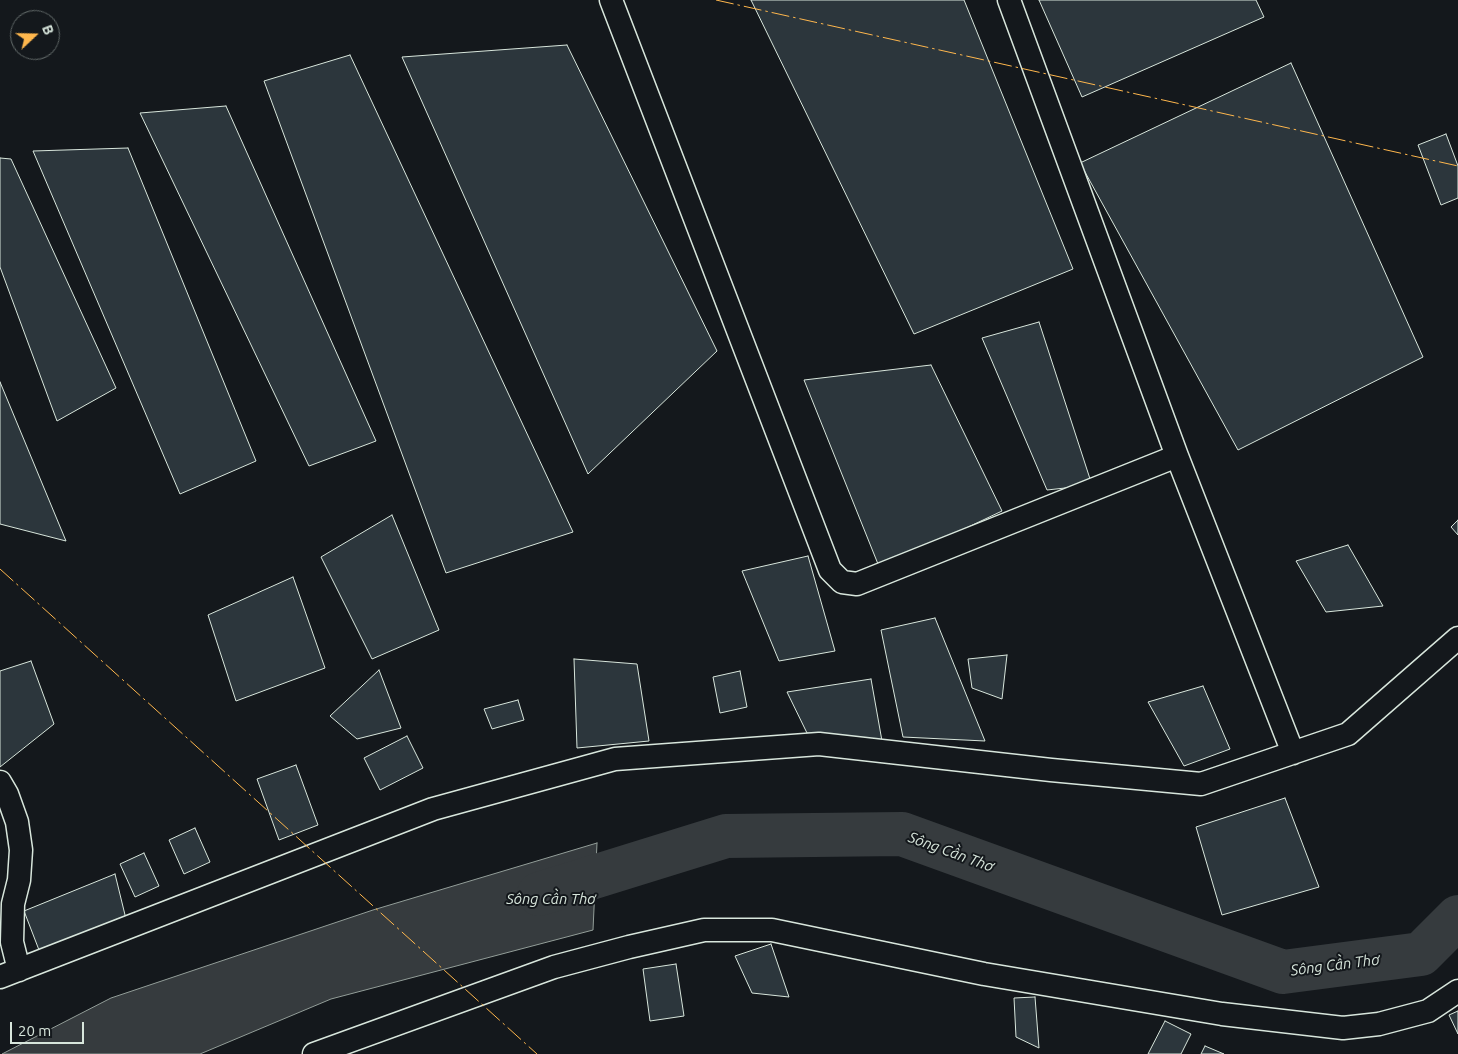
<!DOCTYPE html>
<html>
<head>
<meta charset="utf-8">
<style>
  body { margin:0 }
  #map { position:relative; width:1458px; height:1054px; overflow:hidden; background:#14181c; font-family:Ubuntu,sans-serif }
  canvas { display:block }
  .north { position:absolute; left:10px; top:10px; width:50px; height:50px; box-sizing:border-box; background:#14181c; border:1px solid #626a69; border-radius:50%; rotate:69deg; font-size:14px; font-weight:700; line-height:20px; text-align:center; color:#d8e6dc }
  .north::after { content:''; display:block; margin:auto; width:18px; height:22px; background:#ffb74d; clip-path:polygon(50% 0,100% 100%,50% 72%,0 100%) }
  .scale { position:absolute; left:10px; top:1022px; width:74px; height:22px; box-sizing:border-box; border:2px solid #d8e6dc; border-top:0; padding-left:6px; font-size:15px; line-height:18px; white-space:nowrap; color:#d8e6dc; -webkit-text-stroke:4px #14181c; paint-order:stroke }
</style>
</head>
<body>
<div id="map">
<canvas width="1458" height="1054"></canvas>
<div class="north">B</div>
<div class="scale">20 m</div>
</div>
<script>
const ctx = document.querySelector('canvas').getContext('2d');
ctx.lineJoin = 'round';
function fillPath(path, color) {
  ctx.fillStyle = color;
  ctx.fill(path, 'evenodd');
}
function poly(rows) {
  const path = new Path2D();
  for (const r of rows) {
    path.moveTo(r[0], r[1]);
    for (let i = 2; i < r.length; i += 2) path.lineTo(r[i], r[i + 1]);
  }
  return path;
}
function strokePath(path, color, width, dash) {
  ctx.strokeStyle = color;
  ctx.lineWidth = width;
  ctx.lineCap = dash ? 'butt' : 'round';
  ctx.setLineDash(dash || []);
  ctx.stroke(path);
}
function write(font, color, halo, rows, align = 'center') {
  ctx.font = font + ' Ubuntu,sans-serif';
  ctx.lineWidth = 4;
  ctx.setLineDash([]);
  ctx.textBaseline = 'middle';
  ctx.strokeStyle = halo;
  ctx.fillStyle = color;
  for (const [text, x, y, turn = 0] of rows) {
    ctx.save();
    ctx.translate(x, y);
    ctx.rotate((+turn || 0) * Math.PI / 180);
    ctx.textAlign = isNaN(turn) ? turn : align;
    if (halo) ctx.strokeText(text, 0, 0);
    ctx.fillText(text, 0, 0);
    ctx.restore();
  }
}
const water = poly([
  [597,843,593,930,331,999,200,1054,2,1054,111,998,373,910,597,843]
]);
const river = poly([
  [539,894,726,836,902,834,1283,972,1421,954,1458,917]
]);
const building = poly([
  [751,0,964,0,1073,269,914,334,751,0],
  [1039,0,1256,0,1264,17,1082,97,1039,0],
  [567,45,717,351,588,474,402,57,567,45],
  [350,55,573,532,446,573,264,81,350,55],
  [1291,63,1423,357,1238,450,1080,163,1291,63],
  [226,106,376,441,309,466,140,113,226,106],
  [1446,134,1458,166,1458,198,1441,205,1418,145,1446,134],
  [128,148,256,461,180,494,33,151,128,148],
  [0,158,11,159,116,388,57,421,0,267,0,158],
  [1039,322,1092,485,1047,490,982,338,1039,322],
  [931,365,1002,511,880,569,804,380,931,365],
  [0,382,66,541,0,524,0,382],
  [392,515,439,630,372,659,321,557,392,515],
  [1458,520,1458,535,1451,527,1458,520],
  [1348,545,1383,606,1326,612,1296,561,1348,545],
  [808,556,835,651,779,661,742,571,808,556],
  [293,577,325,668,236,701,208,615,293,577],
  [935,618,985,741,903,737,881,630,935,618],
  [1007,655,1002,699,972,688,968,659,1007,655],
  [574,659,637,664,649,741,577,748,574,659],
  [31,661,54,724,0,767,0,671,31,661],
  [379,670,401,728,357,739,330,716,379,670],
  [740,671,747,707,720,713,713,677,740,671],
  [871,679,882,741,807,733,787,692,871,679],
  [1203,686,1230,749,1184,766,1148,702,1203,686],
  [518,700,524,720,492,729,484,709,518,700],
  [407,736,423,768,380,790,364,758,407,736],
  [296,765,318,825,279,840,257,779,296,765],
  [1285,798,1319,887,1222,915,1196,827,1285,798],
  [195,828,210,862,184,874,169,840,195,828],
  [144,853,159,886,135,897,120,864,144,853],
  [115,874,126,919,39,950,24,911,115,874],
  [771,944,789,997,752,993,735,956,771,944],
  [676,964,684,1016,650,1021,643,969,676,964],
  [1035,997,1039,1048,1016,1037,1014,998,1035,997],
  [1458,1011,1458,1034,1449,1015,1458,1011],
  [1165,1021,1191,1034,1181,1054,1148,1054,1165,1021],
  [1205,1046,1224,1054,1201,1054,1205,1046]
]);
const street = poly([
  [611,0,830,570,842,582,857,584,1177,456,1293,753],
  [1009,0,1177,456],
  [0,782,7,794,17,822,21,850,19,880,13,904,12,942,19,970],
  [0,977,433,809,615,759,819,744,1051,770,1201,784,1348,734,1458,638],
  [314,1054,554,967,629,947,704,930,772,930,984,974,1222,1014,1343,1028,1379,1024,1428,1011,1458,991]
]);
const power = poly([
  [716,0,1458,166],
  [0,569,537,1054]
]);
const waterNames = [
  ["Sông Cần Thơ",951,852,20],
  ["Sông Cần Thơ",551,899],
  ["Sông Cần Thơ",1335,965,-7]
];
fillPath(water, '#363b3e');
strokePath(water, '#939e99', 1);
strokePath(river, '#363b3e', 44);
fillPath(building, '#2c363c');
strokePath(building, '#d8e6dc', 1);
strokePath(street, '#d8e6dc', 25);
strokePath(street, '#14181c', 22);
strokePath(power, '#ffb74d', 1, [18, 4, 2.5, 4]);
write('italic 15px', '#d8e6dc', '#14181c', waterNames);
</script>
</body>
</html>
